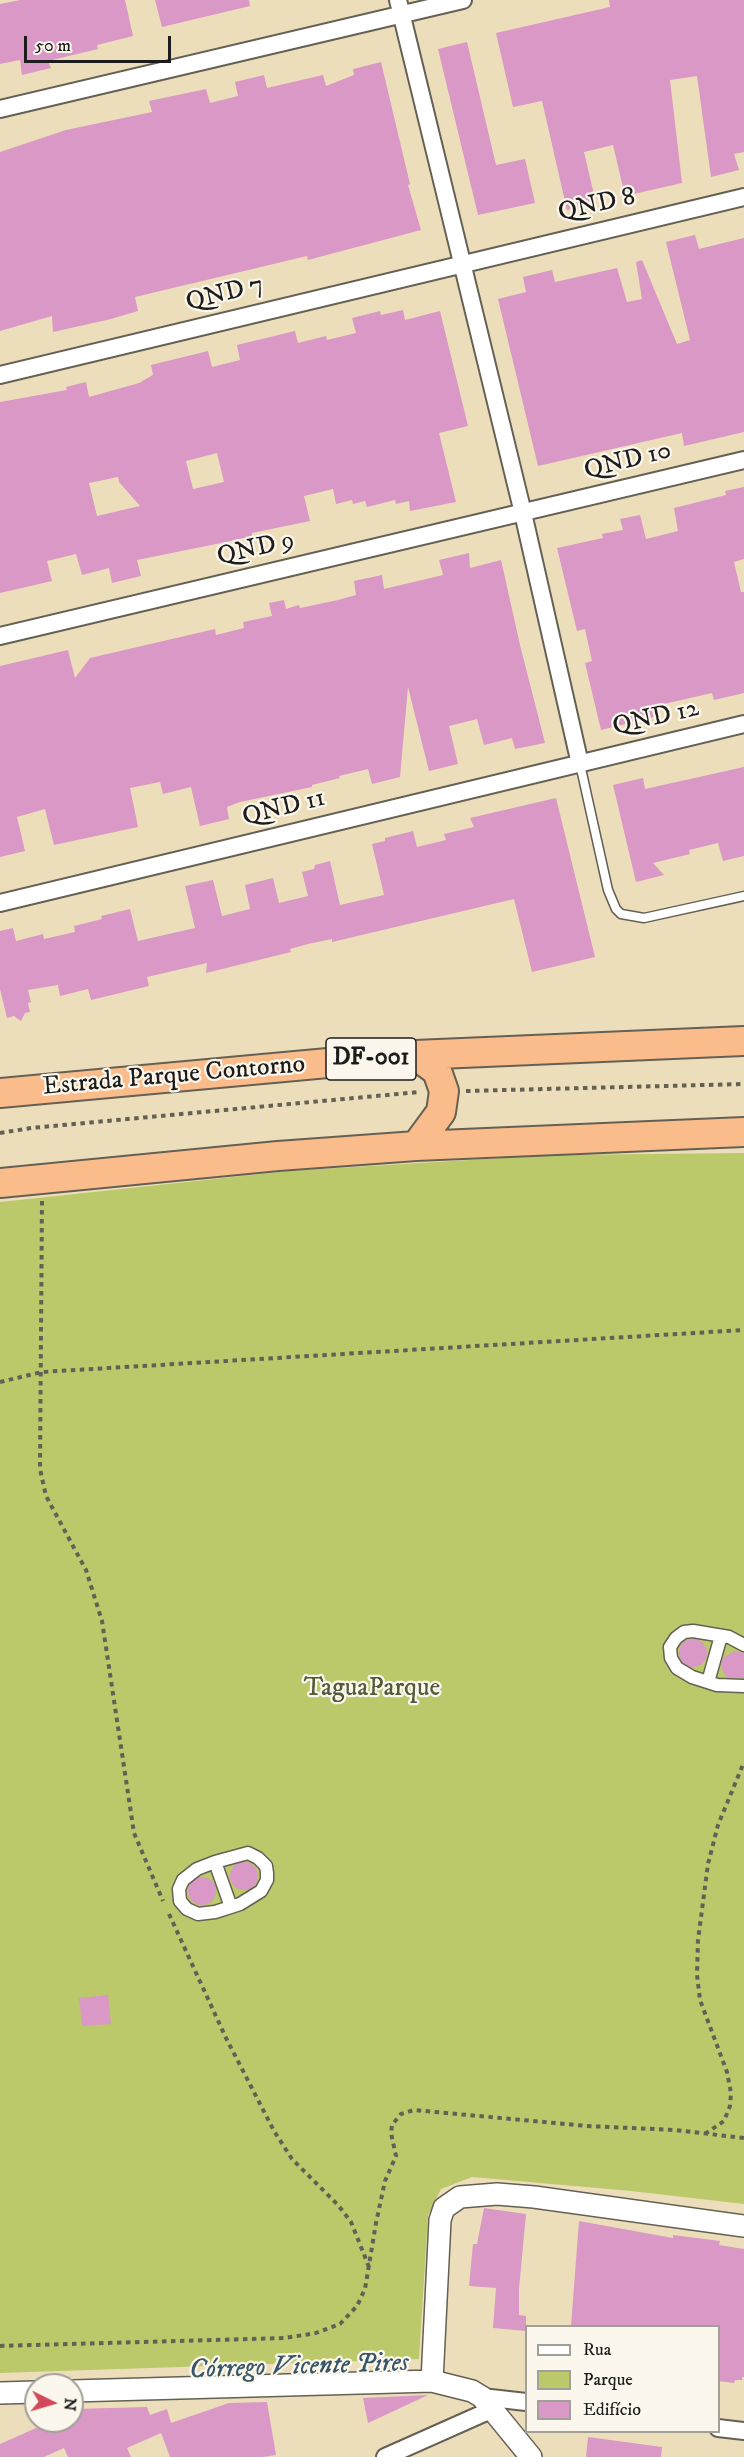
<!DOCTYPE html>
<html>
<head>
<meta charset="utf-8">
<style>
  body { margin:0 }
  #map { position:relative; width:744px; height:2457px; overflow:hidden; background:#eddebb; font-family:"IM FELL DW Pica",serif }
  canvas { display:block }
  .legend { position:absolute; left:525px; top:2325px; width:195px; height:108px; box-sizing:border-box; background:#fbf7ec; border:2px solid #a29f99; margin:0; padding:8px 10px; list-style:none; font-size:18px; color:#1c1c1c }
  .legend li { display:flex; align-items:center; gap:12px; height:30px }
  .legend b { width:30px; border:2px solid #a29f99 }
  .north { position:absolute; left:24px; top:2373px; width:60px; height:60px; box-sizing:border-box; background:#fbf7ec; border:2px solid #a29f99; border-radius:50%; rotate:95deg; font-size:16px; font-weight:700; line-height:24px; text-align:center; color:#1c1c1c }
  .north::after { content:''; display:block; margin:auto; width:21px; height:27px; background:#d1495b; clip-path:polygon(50% 0,100% 100%,50% 72%,0 100%) }
  .scale { position:absolute; left:24px; top:36px; width:147px; height:27px; box-sizing:border-box; border:3px solid #1c1c1c; border-top:0; padding-left:8px; font-size:18px; line-height:21px; white-space:nowrap; color:#1c1c1c; -webkit-text-stroke:4px #fbf7ec; paint-order:stroke }
</style>
</head>
<body>
<div id="map">
<canvas width="744" height="2457"></canvas>
<ul class="legend">
<li><b style="height:8px;background:#fff"></b>Rua</li>
<li><b style="height:16px;background:#bbc96b"></b>Parque</li>
<li><b style="height:16px;background:#d998c5"></b>Edifício</li>
</ul>
<div class="north">N</div>
<div class="scale">50 m</div>
</div>
<script>
const ctx = document.querySelector('canvas').getContext('2d');
ctx.lineJoin = 'round';
function fillPath(path, color) {
  ctx.fillStyle = color;
  ctx.fill(path, 'evenodd');
}
function poly(rows) {
  const path = new Path2D();
  for (const r of rows) {
    if (r.length === 3) {
      path.moveTo(r[0] + r[2], r[1]);
      path.arc(r[0], r[1], r[2], 0, 2 * Math.PI);
      continue;
    }
    path.moveTo(r[0], r[1]);
    for (let i = 2; i < r.length; i += 2) path.lineTo(r[i], r[i + 1]);
  }
  return path;
}
function strokePath(path, color, width, dash) {
  ctx.strokeStyle = color;
  ctx.lineWidth = width;
  ctx.lineCap = dash ? 'butt' : 'round';
  ctx.setLineDash(dash || []);
  ctx.stroke(path);
}
function write(font, color, halo, rows, align = 'center') {
  ctx.font = font + ' "IM FELL DW Pica",serif';
  ctx.lineWidth = 4.5;
  ctx.setLineDash([]);
  ctx.textBaseline = 'middle';
  ctx.strokeStyle = halo;
  ctx.fillStyle = color;
  for (const [text, x, y, turn = 0] of rows) {
    ctx.save();
    ctx.translate(x, y);
    ctx.rotate((+turn || 0) * Math.PI / 180);
    ctx.textAlign = isNaN(turn) ? turn : align;
    if (halo) ctx.strokeText(text, 0, 0);
    ctx.fillText(text, 0, 0);
    ctx.restore();
  }
}
const green = poly([
  [744,1153,744,2204,631,2191,472,2177,441,2189,428,2215,419,2359,0,2373,0,1202,289,1171,550,1155]
]);
const building = poly([
  [20,0,125,0,133,36,97,45,98,49,48,61,51,68,22,75,20,60,0,64,0,4],
  [155,0,249,0,250,6,162,27],
  [609,0,744,0,744,152,734,154,739,170,711,177,697,76,670,80,682,183,625,196,613,145,584,152,596,203,567,210,542,101,513,107,496,33,610,7],
  [467,42,496,165,525,159,535,203,478,215,438,49],
  [381,62,410,184,408,185,421,230,308,260,307,256,135,297,138,311,111,319,53,332,52,316,0,331,0,152,66,130,152,112,149,101,206,89,210,103,238,96,235,82,264,75,267,88,323,75,326,86,354,75,353,69],
  [695,235,699,249,744,238,744,432,684,446,682,433,538,466,498,299,526,292,523,277,552,270,555,282,617,268,627,302,642,299,636,262,642,260,677,344,690,340,666,242],
  [403,310,405,320,440,311,468,426,439,433,456,502,410,511,409,501,396,504,395,500,367,507,365,501,353,504,352,500,336,504,333,489,304,496,310,521,252,533,252,536,226,542,137,560,141,576,112,583,109,568,82,575,76,554,47,561,52,581,0,593,0,402,67,390,66,387,86,382,89,397,139,383,153,375,151,365,208,351,212,367,240,360,237,345,295,331,298,343,326,336,327,340,356,333,352,318,380,311,381,315],
  [217,453,224,482,193,489,186,461],
  [118,477,119,482,140,506,97,516,89,483],
  [744,487,744,559,734,562,741,592,744,592,744,693,714,700,712,693,655,706,658,716,601,730,585,663,592,661,585,629,577,631,557,548,603,538,602,534,623,530,620,519,640,515,646,539,678,531,674,508,726,495,725,491],
  [469,553,470,568,501,560,520,645,545,743,515,749,512,738,484,745,477,719,449,726,458,764,429,771,408,687,400,777,372,784,368,769,339,776,340,778,312,785,312,787,240,802,227,807,229,819,200,826,191,787,163,794,160,782,130,788,138,827,54,845,45,809,17,817,25,851,0,857,0,666,68,650,75,678,90,658,215,629,216,635,244,628,243,622,272,616,269,603,284,600,286,609,299,605,300,608,338,600,356,595,354,581,382,575,384,589,443,575,439,560],
  [744,767,744,856,723,861,718,843,689,850,690,854,653,863,664,875,636,882,613,785,643,778,645,789],
  [556,798,595,957,532,972,514,899,332,942,332,939,308,944,290,949,291,952,206,973,207,963,147,977,149,986,91,1000,88,989,60,996,58,985,28,990,31,1002,28,1003,30,1012,25,1013,21,1021,14,1016,7,1018,0,989,0,931,13,928,16,941,43,934,44,939,75,932,74,926,102,919,101,916,130,909,138,941,195,928,185,886,213,880,222,916,250,909,245,885,273,878,279,903,308,896,302,872,314,869,315,865,330,861,340,905,384,895,372,844,385,841,385,838,413,831,417,847,446,840,444,834,474,827,470,818],
  [693,1653,14],
  [734,1651,744,1653,744,1678,727,1677,723,1672,721,1665,723,1658],
  [244,1876,14],
  [202,1891,14],
  [108,1995,111,2024,82,2026,79,1998],
  [484,2208,526,2214,519,2289,519,2315,526,2316,526,2331,493,2328,496,2288,469,2286,473,2244,477,2244],
  [579,2221,673,2238,673,2235,720,2241,719,2245,744,2249,744,2377,742,2377,742,2380,735,2380,734,2383,718,2381,718,2326,571,2326],
  [428,2395,368,2423,363,2398],
  [267,2402,276,2455,263,2457,170,2457,161,2433,127,2448,131,2457,68,2457,64,2448,44,2457,0,2457,0,2444,52,2421,72,2421,72,2409,147,2407,150,2415,167,2409,171,2423,229,2403],
  [588,2437,662,2447,661,2457,586,2457]
]);
const path = poly([
  [466,1091,744,1084],
  [0,1133,31,1128,419,1092],
  [42,1201,40,1469,46,1496,86,1570,102,1621,134,1833,163,1901],
  [0,1382,42,1372,744,1330],
  [169,1914,226,2038,274,2131,292,2159,338,2205,351,2222,369,2267],
  [705,2134,724,2121,730,2106,731,2093,727,2072,700,2000,697,1975,698,1940,708,1864,718,1825,744,1762],
  [0,2346,285,2338,316,2333,340,2324,357,2306,365,2289,376,2223,385,2181,396,2156,391,2133,392,2125,401,2114,414,2110,587,2126,675,2130,744,2138]
]);
const service = poly([
  [580,764,608,890,616,909,621,914,644,918,744,896]
]);
const pedestrian = poly([
  [744,1645,729,1637,693,1631,684,1632,676,1638,670,1647,671,1658,677,1668,692,1677,717,1685,744,1686],
  [708,1682,721,1636],
  [215,1862,248,1853,258,1858,266,1866,267,1873,267,1880,261,1891,240,1904,231,1907,215,1912,198,1914,187,1909,180,1901,179,1889,183,1880,197,1869,215,1862,231,1907]
]);
const minor = poly([
  [398,0,523,513,580,764],
  [0,109,463,0],
  [0,375,744,197],
  [0,636,744,460],
  [0,903,744,724],
  [482,2397,526,2402],
  [718,2428,744,2431],
  [385,2457,493,2409]
]);
const tertiary = poly([
  [432,2381,440,2220,444,2208,460,2197,497,2194,534,2197,744,2226],
  [72,2391,432,2381,472,2391,482,2397,531,2457],
  [0,2393,36,2392]
]);
const trunk = poly([
  [415,1055,437,1071,444,1091,441,1112,416,1146],
  [0,1093,415,1055,744,1041],
  [0,1183,278,1156,416,1146,744,1132]
]);
const shields = [
  [371,1059,90]
];
const shieldNames = [
  ["DF-001",371,1059]
];
const streetNames = [
  ["QND 8",597,206,-13],
  ["QND 7",225,295,-14],
  ["QND 10",628,462,-14],
  ["QND 9",256,550,-13],
  ["QND 12",656,719,-13],
  ["QND 11",284,809,-14],
  ["Estrada Parque Contorno",174,1077,-5]
];
const parkNames = [
  ["TaguaParque",372,1690]
];
const waterNames = [
  ["Córrego Vicente Pires",299,2368,-2]
];
fillPath(green, '#bbc96b');
fillPath(building, '#d998c5');
strokePath(service, '#656054', 11);
strokePath(pedestrian, '#656054', 15);
strokePath(minor, '#656054', 20);
strokePath(tertiary, '#656054', 24);
strokePath(trunk, '#656054', 32);
strokePath(path, '#656054', 4, [4.5, 4.5]);
strokePath(service, '#fff', 8);
strokePath(pedestrian, '#fff', 12);
strokePath(minor, '#fff', 16);
strokePath(tertiary, '#fff', 21);
strokePath(trunk, '#fabc8b', 28);
for (const [x, y, w] of shields) {
  const box = new Path2D();
  box.roundRect(x - w / 2, y - 21, w, 42, 4.5);
  ctx.fillStyle = '#fbf7ec';
  ctx.fill(box);
  strokePath(box, '#1c1c1c', 1.5);
}
write('bold 24px', '#1c1c1c', null, shieldNames);
write('26px', '#1c1c1c', '#fbf7ec', streetNames);
write('26px', '#545938', '#fbf7ec', parkNames);
write('italic 27px', '#375768', '#fbf7ec', waterNames);
</script>
</body>
</html>
